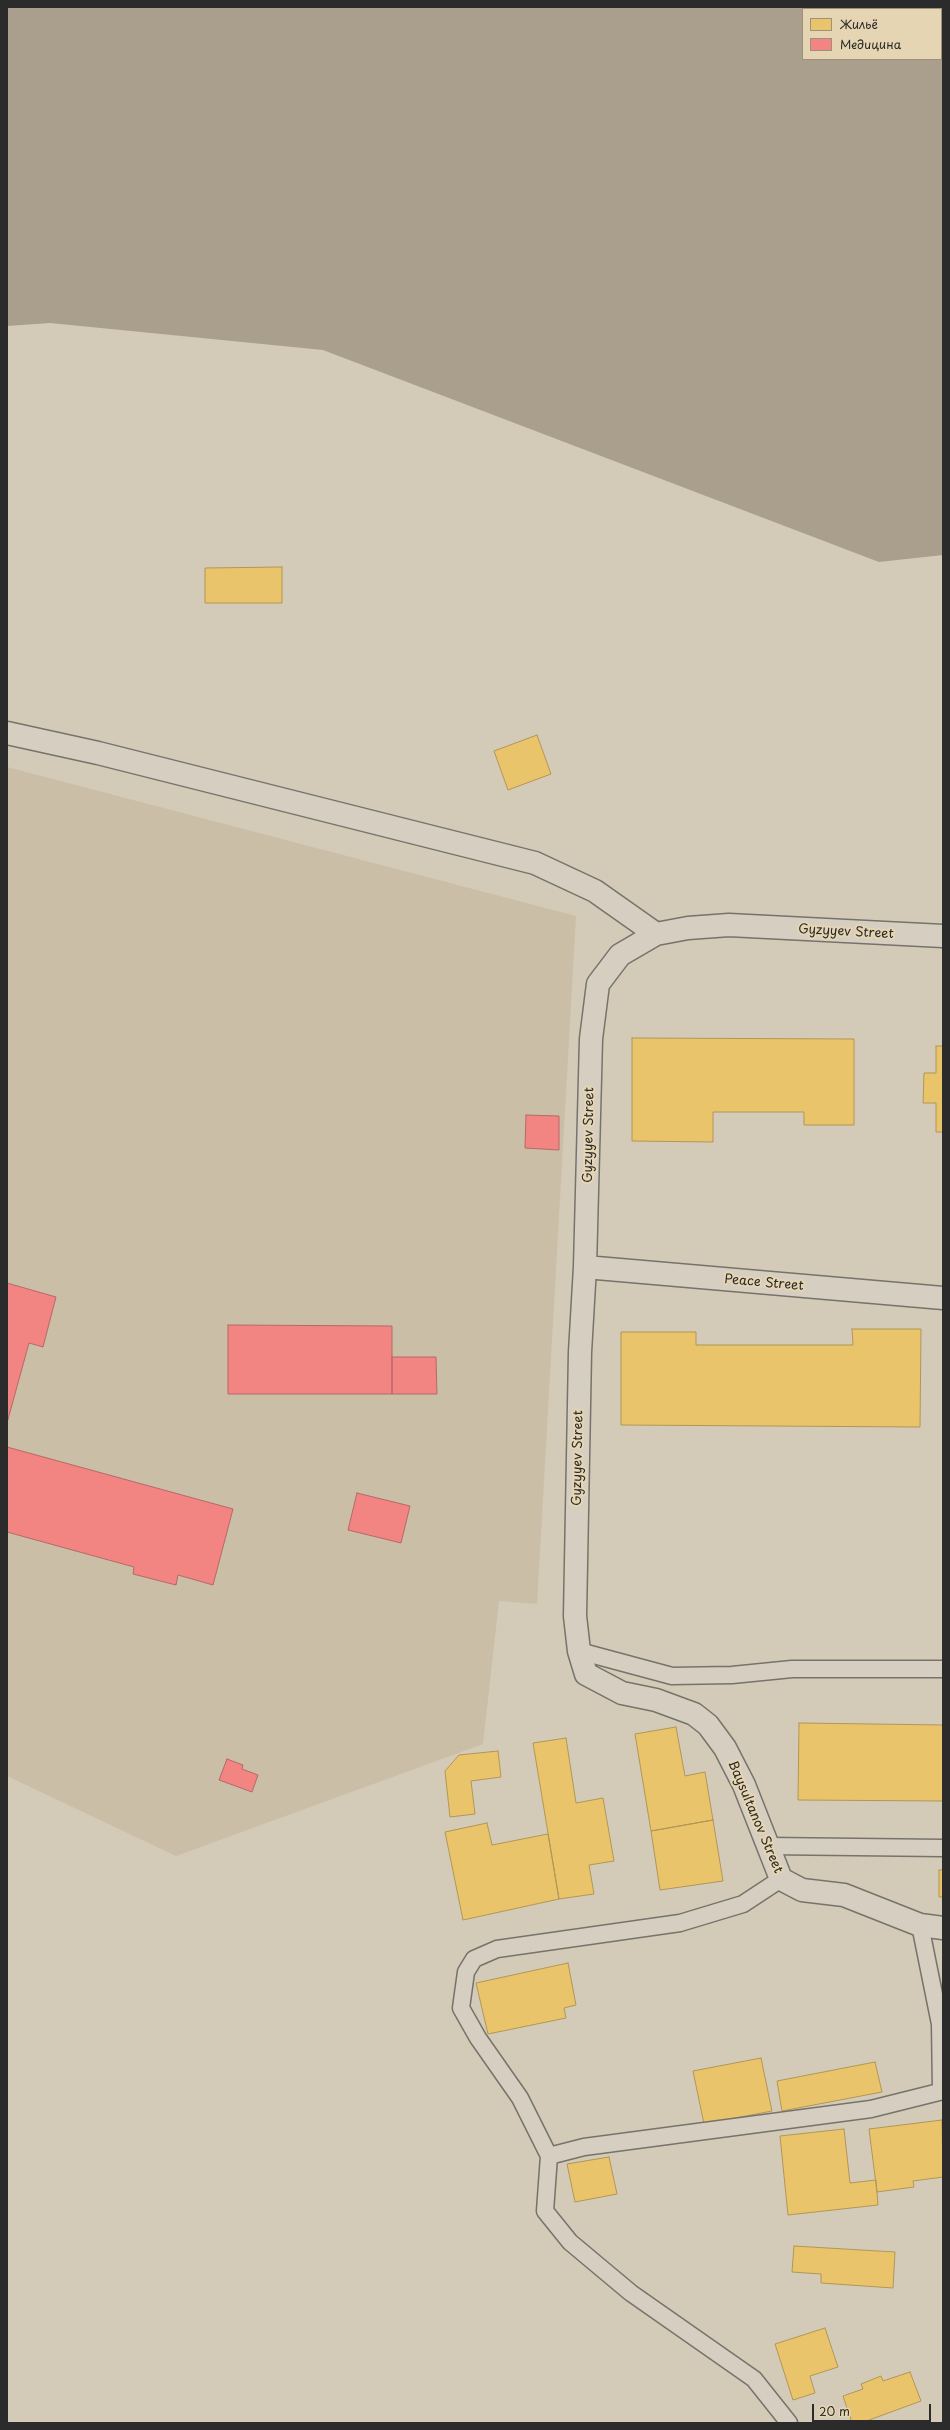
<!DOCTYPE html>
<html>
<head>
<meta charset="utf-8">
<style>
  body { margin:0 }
  #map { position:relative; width:950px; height:2430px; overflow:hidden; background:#d4cab8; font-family:"Playpen Sans",sans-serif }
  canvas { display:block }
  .frame { position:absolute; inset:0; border:8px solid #2b2b2b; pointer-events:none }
  .legend { position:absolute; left:802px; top:8px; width:140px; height:52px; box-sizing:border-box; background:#e6d5b2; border:1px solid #9b917c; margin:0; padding:5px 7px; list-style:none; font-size:12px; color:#2b2b2b }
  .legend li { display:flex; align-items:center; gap:8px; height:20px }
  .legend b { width:20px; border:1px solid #9b917c }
  .scale { position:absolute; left:812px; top:2404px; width:119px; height:18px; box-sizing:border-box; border:2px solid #2b2b2b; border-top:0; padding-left:5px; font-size:12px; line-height:14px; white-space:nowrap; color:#2b2b2b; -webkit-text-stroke:3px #e6d5b2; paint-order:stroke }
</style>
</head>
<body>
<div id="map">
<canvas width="950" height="2430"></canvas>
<div class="frame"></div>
<ul class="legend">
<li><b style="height:11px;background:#e9c46a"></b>Жильё</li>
<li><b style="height:11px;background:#f28482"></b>Медицина</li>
</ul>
<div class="scale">20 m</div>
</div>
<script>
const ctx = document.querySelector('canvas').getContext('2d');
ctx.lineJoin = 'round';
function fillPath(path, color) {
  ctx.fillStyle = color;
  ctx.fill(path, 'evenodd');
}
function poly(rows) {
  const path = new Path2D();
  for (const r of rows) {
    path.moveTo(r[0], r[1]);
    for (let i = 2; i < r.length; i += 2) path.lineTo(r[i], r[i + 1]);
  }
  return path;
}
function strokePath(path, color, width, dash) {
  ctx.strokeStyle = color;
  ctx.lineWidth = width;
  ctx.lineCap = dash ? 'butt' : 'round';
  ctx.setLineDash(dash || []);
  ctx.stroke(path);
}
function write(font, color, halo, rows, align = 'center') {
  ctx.font = font + ' "Playpen Sans",sans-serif';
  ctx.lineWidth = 4;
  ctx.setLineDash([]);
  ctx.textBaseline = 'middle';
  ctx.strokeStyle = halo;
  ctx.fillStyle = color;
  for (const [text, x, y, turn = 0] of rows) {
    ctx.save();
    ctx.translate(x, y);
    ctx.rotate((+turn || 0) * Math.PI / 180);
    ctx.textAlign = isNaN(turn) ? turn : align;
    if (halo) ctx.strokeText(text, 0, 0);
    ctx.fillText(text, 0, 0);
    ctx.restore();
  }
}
const built = poly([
  [7,767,576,916,537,1604,499,1601,483,1744,176,1856,7,1776]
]);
const water = poly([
  [7,7,943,7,943,555,879,562,323,350,50,323,7,326],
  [803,9,941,9,941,59,803,59]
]);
const homes = poly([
  [282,567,282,603,205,603,205,568,282,567],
  [537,735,551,774,508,790,494,751,537,735],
  [632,1038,854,1039,854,1125,804,1125,804,1112,713,1112,713,1142,632,1141,632,1038],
  [936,1046,943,1046,943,1132,936,1132,936,1103,923,1103,924,1073,936,1073,936,1046],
  [852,1329,921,1329,920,1427,621,1425,621,1332,696,1332,696,1345,853,1345,852,1329],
  [799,1723,943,1725,943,1801,798,1800,799,1723],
  [676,1727,685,1776,705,1772,713,1820,651,1831,635,1734,676,1727],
  [566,1738,576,1803,603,1798,614,1861,589,1865,594,1894,559,1899,533,1743,566,1738],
  [498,1751,501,1777,471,1781,475,1814,450,1817,445,1771,459,1755,498,1751],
  [713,1820,723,1881,660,1890,651,1831,713,1820],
  [487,1823,492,1845,548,1834,559,1899,463,1920,445,1832,487,1823],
  [939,1870,943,1870,943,1897,939,1897,939,1870],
  [568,1963,576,2005,564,2008,566,2018,488,2034,476,1983,568,1963],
  [761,2058,772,2111,704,2124,693,2071,761,2058],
  [875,2062,882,2092,782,2111,777,2081,875,2062],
  [942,2120,943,2177,913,2181,914,2187,877,2192,869,2129,942,2120],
  [844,2129,850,2183,876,2180,878,2205,788,2215,780,2136,844,2129],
  [609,2157,617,2194,575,2202,567,2164,609,2157],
  [794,2246,895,2252,893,2288,821,2283,821,2274,792,2272,794,2246],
  [825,2328,838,2367,810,2376,815,2393,793,2400,775,2344,825,2328],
  [910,2372,921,2401,861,2423,852,2423,843,2396,863,2389,861,2384,881,2376,883,2381,910,2372]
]);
const health = poly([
  [526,1115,559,1116,559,1150,525,1148,526,1115],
  [7,1283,56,1297,43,1347,29,1343,7,1423,7,1283],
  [228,1325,392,1326,392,1394,228,1394,228,1325],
  [392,1357,436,1357,437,1394,392,1394,392,1357],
  [7,1447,233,1509,213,1585,178,1575,176,1585,133,1574,134,1567,7,1532,7,1447],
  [357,1493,410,1506,401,1543,348,1530,357,1493],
  [227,1759,243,1765,242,1769,258,1775,252,1792,219,1780,227,1759]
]);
const lane = poly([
  [579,1651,672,1676,732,1675,792,1669,943,1669],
  [767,1846,943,1848],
  [781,1879,743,1904,680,1923,497,1949,474,1959,466,1972,461,2008,478,2038,520,2098,549,2156,545,2211,570,2242,631,2293,754,2379,789,2423],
  [920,1925,940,2024,941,2091],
  [549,2156,584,2147,871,2109,943,2091]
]);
const street = poly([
  [7,733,98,753,535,863,595,891,656,934],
  [943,936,729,925,688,928,656,934,620,955,598,984,591,1039,585,1267,580,1352,575,1616,579,1651,586,1674,622,1693,656,1700,694,1714,708,1725,725,1748,744,1785,781,1879,802,1890,844,1895,920,1925,943,1928],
  [585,1267,943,1298]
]);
const streetNames = [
  ["Gyzyyev Street",846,932,3],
  ["Gyzyyev Street",589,1135,-89],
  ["Peace Street",764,1283,5],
  ["Gyzyyev Street",578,1458,-89],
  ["Baysultanov Street",755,1817,67]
];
fillPath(built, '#cbbea7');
fillPath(water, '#aa9f8c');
fillPath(homes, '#e9c46a');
strokePath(homes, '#b09657', 1);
fillPath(health, '#f28482');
strokePath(health, '#b66968', 1);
strokePath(lane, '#77736a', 19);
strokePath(street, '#77736a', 25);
strokePath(lane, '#d5cec1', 16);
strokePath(street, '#d5cec1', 22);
write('13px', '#2b2b2b', '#e6d5b2', streetNames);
</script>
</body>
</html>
